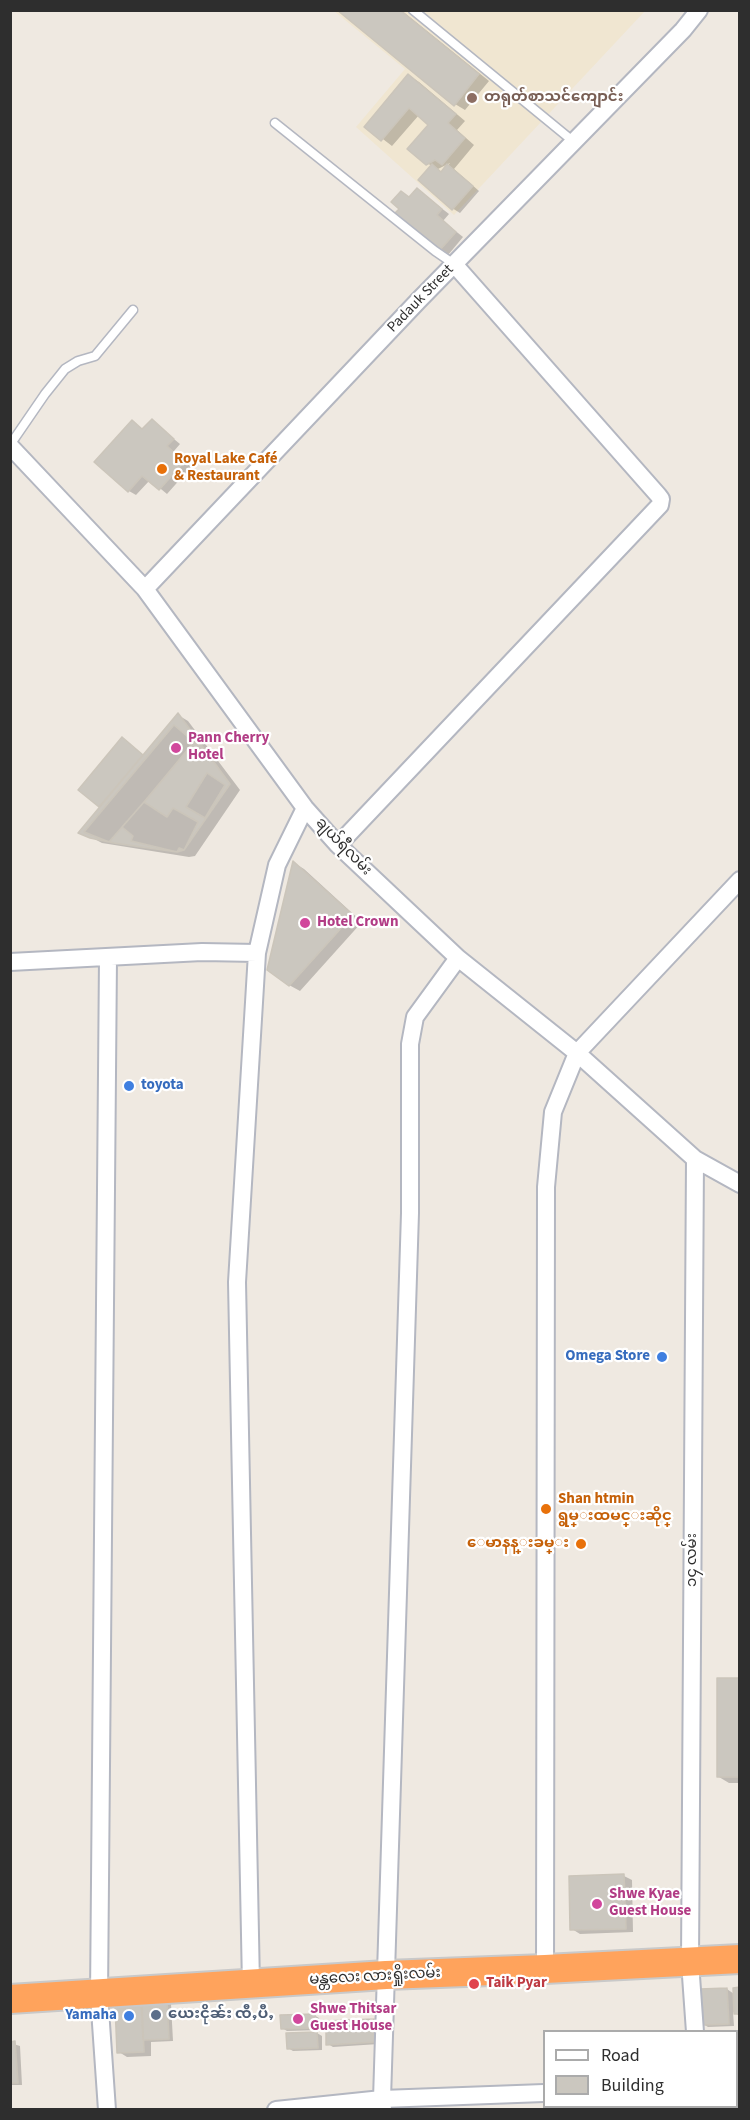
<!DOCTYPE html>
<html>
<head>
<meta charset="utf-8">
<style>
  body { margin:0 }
  #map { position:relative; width:750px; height:2120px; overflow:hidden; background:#efe9e1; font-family:"Source Sans 3",sans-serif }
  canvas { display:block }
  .frame { position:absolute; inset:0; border:12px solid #2e2e2e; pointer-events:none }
  .legend { position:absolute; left:543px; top:2030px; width:195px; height:78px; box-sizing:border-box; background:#fff; border:2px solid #ababab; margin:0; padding:8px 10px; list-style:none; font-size:18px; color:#2e2e2e }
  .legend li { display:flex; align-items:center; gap:12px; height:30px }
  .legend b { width:30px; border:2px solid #ababab }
</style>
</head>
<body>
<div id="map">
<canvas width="750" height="2120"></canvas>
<div class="frame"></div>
<ul class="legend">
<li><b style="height:8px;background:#fff"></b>Road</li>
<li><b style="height:16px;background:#cbc7bf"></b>Building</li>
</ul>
</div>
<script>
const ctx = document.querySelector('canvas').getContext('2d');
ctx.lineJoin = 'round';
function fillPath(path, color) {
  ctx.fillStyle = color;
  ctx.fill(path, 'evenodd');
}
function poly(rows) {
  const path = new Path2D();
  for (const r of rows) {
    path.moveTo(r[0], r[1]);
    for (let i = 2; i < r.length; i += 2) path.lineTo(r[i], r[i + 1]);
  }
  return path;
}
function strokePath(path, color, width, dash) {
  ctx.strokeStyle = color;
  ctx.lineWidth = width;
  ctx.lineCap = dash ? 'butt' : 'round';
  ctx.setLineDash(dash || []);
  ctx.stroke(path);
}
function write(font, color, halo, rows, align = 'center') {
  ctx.font = font + ' "Source Sans 3","Noto Sans Myanmar",sans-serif';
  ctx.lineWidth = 4.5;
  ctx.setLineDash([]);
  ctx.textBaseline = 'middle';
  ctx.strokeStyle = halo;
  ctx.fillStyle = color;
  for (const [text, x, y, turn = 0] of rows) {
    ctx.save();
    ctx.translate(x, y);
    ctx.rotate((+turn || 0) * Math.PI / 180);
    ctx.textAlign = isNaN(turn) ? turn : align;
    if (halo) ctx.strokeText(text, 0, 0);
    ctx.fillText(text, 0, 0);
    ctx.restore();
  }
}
const education = poly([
  [334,11,645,11,454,215,356,127,405,69]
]);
const shadow = poly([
  [339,10,401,10,489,81,465,110,455,104],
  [409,76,419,82,465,121,457,130,474,145,454,169,479,191,460,213,452,208,432,166,427,163,430,125,419,115,392,146,366,126],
  [450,163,442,173,438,169],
  [418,190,449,214,443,221,463,237,448,255,440,250],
  [152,421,180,444,174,451,191,467,167,494,150,480,136,495,129,491,132,422,144,430],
  [178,715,188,721,240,790,195,856,189,857,102,843,81,832,102,807,80,789,122,739,144,756],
  [294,863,304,869,362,922,300,991,289,985],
  [740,1679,740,1783,729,1783,719,1777],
  [624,1876,632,1880,633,1932,580,1934,572,1929],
  [727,1989,734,1994,740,1989,740,2016,733,2012,734,2026,708,2027,703,2024],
  [166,2001,171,2004,173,2041,151,2042,151,2056,127,2057,119,2052],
  [314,2015,319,2018,320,2030,287,2031,282,2028],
  [373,2020,378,2023,379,2044,333,2047,328,2044],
  [317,2033,322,2036,322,2050,293,2051,288,2048],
  [10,2043,20,2046,22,2085,10,2085]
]);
const building = poly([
  [337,10,400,10,479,74,454,106,337,10],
  [408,74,456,114,448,123,465,138,442,165,435,160,426,165,407,149,428,125,409,108,381,141,364,127,408,74],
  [432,164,441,172,447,164,473,186,452,210,418,180,432,164],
  [417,188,442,209,437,215,456,232,439,251,395,213,399,209,391,202,401,191,409,197,417,188],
  [152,419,174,439,167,446,184,462,159,490,142,476,128,492,94,462,132,420,142,429,152,419],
  [178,713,230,784,184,850,177,852,114,843,90,838,78,833,178,713],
  [174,725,194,742,144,802,109,842,84,832,174,725],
  [122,737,143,755,99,807,78,790,122,737],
  [207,773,225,785,205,818,186,807,207,773],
  [144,802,167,817,173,808,198,822,184,850,179,848,177,852,131,841,133,836,122,827,144,802],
  [293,861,353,915,289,986,267,970,293,861],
  [717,1678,740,1678,740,1777,717,1777,717,1678],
  [624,1874,626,1929,570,1930,569,1876,624,1874],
  [740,1987,740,2014,734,2014,733,1988,740,1987],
  [727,1988,729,2024,702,2025,700,1989,727,1988],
  [167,2000,169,2039,143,2040,141,2001,167,2000],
  [142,2004,144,2052,117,2053,115,2005,142,2004],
  [315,2014,315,2028,281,2029,280,2015,315,2014],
  [374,2019,375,2042,326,2045,326,2021,374,2019],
  [317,2032,318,2048,287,2049,286,2033,317,2032],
  [15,2041,18,2083,10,2083,10,2042,15,2041]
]);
const lane = poly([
  [413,10,574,142],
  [275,123,435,251,454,264],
  [10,445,45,394,65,369,78,361,95,356,133,310]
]);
const street = poly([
  [10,446,145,589,305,808,338,845,458,958,577,1053,695,1159,740,1184],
  [145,589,418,301,683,30,699,10],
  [338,845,660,505,661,499,658,495,454,264],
  [10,962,202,952,257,953,277,865,305,808],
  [545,1969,546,1187,553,1112,577,1053,740,880],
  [251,1985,237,1282,257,953],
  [695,2032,690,1962,695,1159],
  [736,2083,740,2083],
  [107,2110,99,1995,108,958],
  [276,2110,382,2099,544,2093],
  [383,2110,382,2099,410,1213,410,1044,415,1017,458,958],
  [699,2110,699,2106]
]);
const highway = poly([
  [10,1999,386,1975,545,1969,740,1959]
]);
const markers = [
  [472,98,6,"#8d6e63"],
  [162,469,6,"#e8710a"],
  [176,748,6,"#d1479c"],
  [305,923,6,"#d1479c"],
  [129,1086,6,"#3f7fe0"],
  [662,1357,6,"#3f7fe0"],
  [546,1509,6,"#e8710a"],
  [581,1544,6,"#e8710a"],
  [597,1904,6,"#d1479c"],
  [474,1984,6,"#e0444e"],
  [156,2015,6,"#5c6f8a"],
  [129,2016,6,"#3f7fe0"],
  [298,2019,6,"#d1479c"]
];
const educationNames = [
  ["တရုတ်စာသင်ကျောင်း",484,98]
];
const streetNames = [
  ["Padauk Street",421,299,-46],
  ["ချယ်ရီလမ်း",343,847,46],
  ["၁၄ လမ်း",693,1560,-90],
  ["မန္တလေး လားရှိုးလမ်း",375,1977,-3]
];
const foodNames = [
  ["Royal Lake Café",174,460],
  ["& Restaurant",174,477],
  ["Shan htmin",558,1500],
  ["ရွမ္းထမင္းဆိုင္",558,1517],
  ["ေမာနန္းခမ္း",569,1544,"right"]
];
const hotelNames = [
  ["Pann Cherry",188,739],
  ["Hotel",188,756],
  ["Hotel Crown",317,923],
  ["Shwe Kyae",609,1895],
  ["Guest House",609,1912],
  ["Shwe Thitsar",310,2010],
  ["Guest House",310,2027]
];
const shopNames = [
  ["toyota",141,1086,"left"],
  ["Omega Store",650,1357],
  ["Yamaha",117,2016]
];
const healthNames = [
  ["Taik Pyar",486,1984]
];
const serviceNames = [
  ["ယေးငိုၼ်း ၸီႇပီႇ",168,2015]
];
fillPath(education, '#f0e6d1');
fillPath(shadow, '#0003');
fillPath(building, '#cbc7bf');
strokePath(building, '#cbc5ba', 1.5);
strokePath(lane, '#b4b7c1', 11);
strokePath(street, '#b4b7c1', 20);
strokePath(highway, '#c9c9c9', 32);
strokePath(lane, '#fff', 8);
strokePath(street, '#fff', 16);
strokePath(highway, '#ffa35c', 28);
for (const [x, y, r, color] of markers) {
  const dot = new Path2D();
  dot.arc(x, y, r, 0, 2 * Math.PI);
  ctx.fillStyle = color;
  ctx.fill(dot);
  strokePath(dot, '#fff', 2);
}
write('bold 15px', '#785e54', '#fff', educationNames, 'left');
write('15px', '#2e2e2e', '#fff', streetNames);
write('bold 15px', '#c56008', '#fff', foodNames, 'left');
write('bold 15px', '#b23c85', '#fff', hotelNames, 'left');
write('bold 15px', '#366cbe', '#fff', shopNames, 'right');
write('bold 15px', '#be3a42', '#fff', healthNames, 'left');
write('bold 15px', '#4e5e75', '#fff', serviceNames, 'left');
</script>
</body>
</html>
